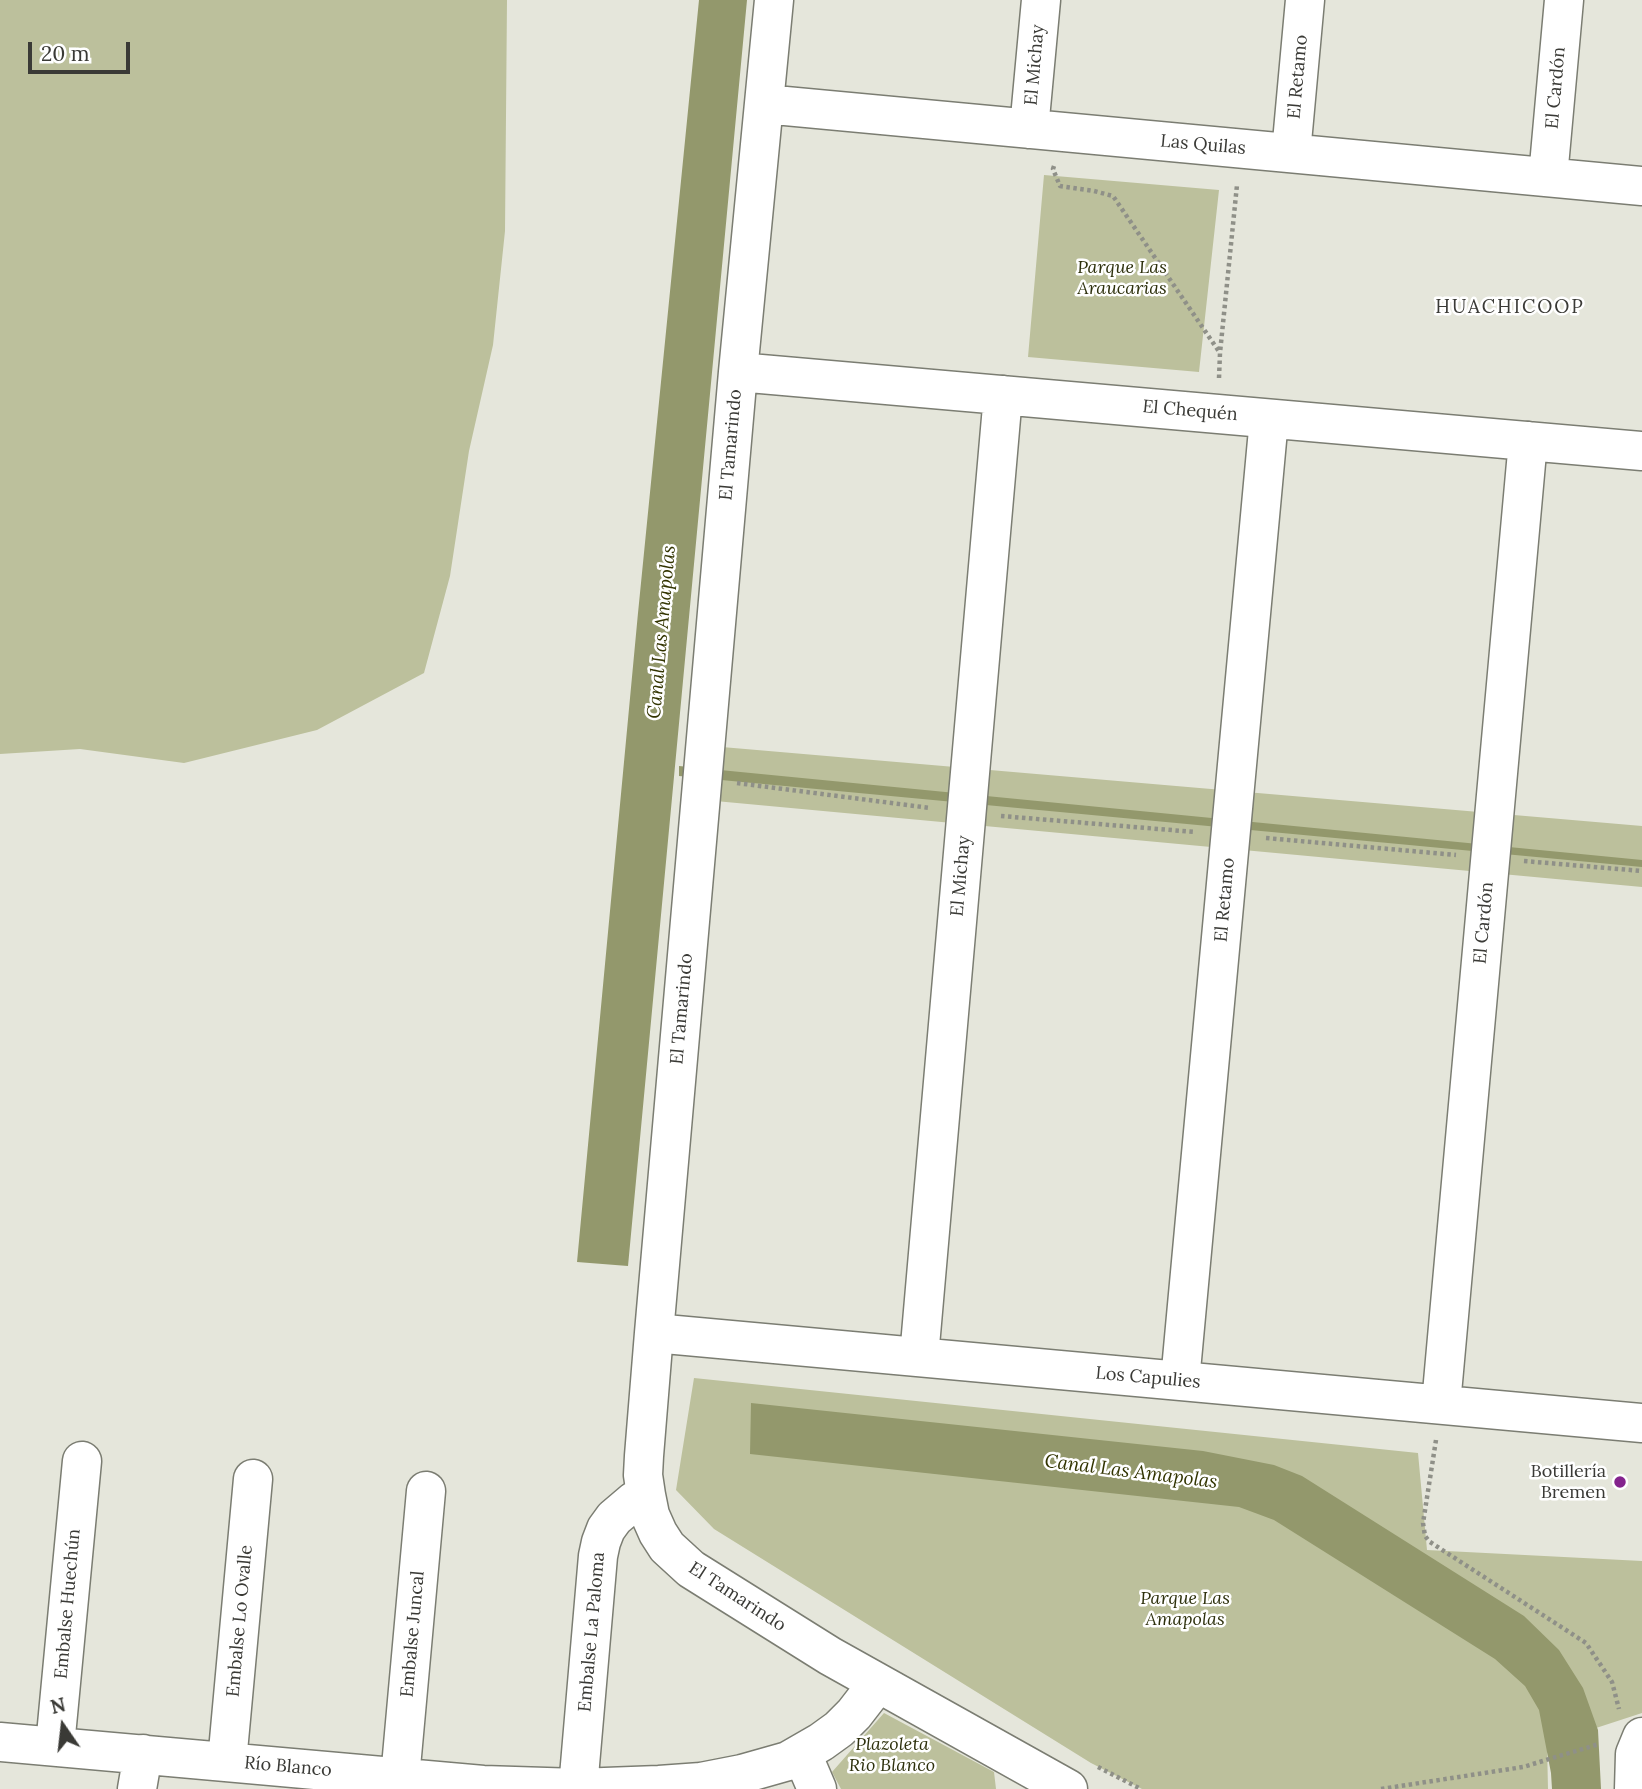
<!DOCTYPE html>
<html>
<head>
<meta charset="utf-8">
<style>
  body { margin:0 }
  #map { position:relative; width:1642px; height:1789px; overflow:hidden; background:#e5e6db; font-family:Lora,serif }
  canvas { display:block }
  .north { position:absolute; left:28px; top:1691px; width:70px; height:70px; -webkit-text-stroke:5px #fff; paint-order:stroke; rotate:346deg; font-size:19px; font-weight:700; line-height:28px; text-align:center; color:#3a3a36 }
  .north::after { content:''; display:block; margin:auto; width:24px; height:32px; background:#3a3a36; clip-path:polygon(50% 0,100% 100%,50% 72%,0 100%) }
  .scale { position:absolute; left:28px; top:42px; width:102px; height:32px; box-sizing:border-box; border:4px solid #3a3a36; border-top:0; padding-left:9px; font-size:21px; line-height:24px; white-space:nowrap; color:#3a3a36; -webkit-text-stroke:5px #fff; paint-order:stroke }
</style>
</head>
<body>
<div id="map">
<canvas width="1642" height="1789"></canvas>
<div class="north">N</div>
<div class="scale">20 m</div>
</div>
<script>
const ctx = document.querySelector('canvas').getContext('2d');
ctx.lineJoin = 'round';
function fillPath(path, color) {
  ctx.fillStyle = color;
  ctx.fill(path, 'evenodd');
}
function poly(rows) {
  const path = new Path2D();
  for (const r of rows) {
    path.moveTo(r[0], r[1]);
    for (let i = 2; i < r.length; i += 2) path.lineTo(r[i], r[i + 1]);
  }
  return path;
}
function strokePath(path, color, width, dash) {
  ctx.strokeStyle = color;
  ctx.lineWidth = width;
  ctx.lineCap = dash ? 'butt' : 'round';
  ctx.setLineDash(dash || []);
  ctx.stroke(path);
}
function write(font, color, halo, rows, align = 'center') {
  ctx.font = font + ' Lora,serif';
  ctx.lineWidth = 5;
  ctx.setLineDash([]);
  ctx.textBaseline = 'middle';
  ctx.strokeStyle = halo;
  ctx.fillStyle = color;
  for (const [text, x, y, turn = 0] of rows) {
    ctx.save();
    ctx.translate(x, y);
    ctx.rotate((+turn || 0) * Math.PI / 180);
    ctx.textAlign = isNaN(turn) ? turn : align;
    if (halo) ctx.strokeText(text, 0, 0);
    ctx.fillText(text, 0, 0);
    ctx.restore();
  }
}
const green = poly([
  [0,0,507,0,505,231,493,345,469,451,450,576,424,673,317,730,184,763,80,749,0,754],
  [1044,175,1219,190,1199,372,1028,357],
  [687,744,1642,826,1642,887,683,798],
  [694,1378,1418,1453,1427,1550,1642,1561,1642,1713,1547,1744,1548,1789,1142,1789,1091,1763,714,1529,676,1490],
  [884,1713,994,1772,996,1789,841,1789,832,1772]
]);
const water = poly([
  [699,0,747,0,628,1266,577,1262,638,613],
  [679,766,1642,860,1642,867,679,776],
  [751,1403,1203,1451,1274,1465,1302,1476,1524,1616,1559,1650,1583,1688,1598,1730,1601,1789,1552,1789,1551,1773,1539,1710,1525,1686,1495,1659,1274,1520,1239,1507,750,1454]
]);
const path = poly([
  [1054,166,1053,169,1060,186,1094,191,1113,196,1220,353],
  [1219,378,1220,353,1237,185],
  [737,783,930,808],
  [1001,816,1195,832],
  [1266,838,1456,855],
  [1524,861,1642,871],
  [1436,1440,1423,1523,1425,1536,1430,1542,1586,1643,1612,1682,1619,1709],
  [1098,1767,1141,1789],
  [1381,1789,1523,1767,1599,1744]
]);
const minor = poly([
  [774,0,738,372,654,1333,644,1456,643,1475,646,1495,650,1515,658,1533,667,1547,691,1569,830,1656,1068,1789],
  [764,104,1642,186],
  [1029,129,1041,0],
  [1291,153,1305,0],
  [1548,177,1564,0],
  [738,372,1642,451],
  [654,1333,1642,1423],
  [919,1357,1003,395],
  [1180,1381,1269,419],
  [1441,1404,1528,441],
  [0,1742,483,1785,578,1788,659,1785,701,1782,742,1774,788,1761,821,1742,839,1729,854,1714,878,1683],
  [55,1746,82,1461],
  [802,1754,817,1789],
  [227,1762,253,1479],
  [400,1778,426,1491],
  [578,1788,598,1556,601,1542,606,1529,614,1518,634,1501,646,1495],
  [137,1789,143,1754],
  [1634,1789,1635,1754,1642,1737]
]);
const markers = [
  [1620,1482,7,"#84238d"]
];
const streetNames = [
  ["El Michay",1035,65,-85],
  ["El Retamo",1298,77,-85],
  ["El Cardón",1556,88,-85],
  ["Las Quilas",1203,145,5],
  ["El Chequén",1190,411,5],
  ["El Tamarindo",731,445,-85],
  ["El Michay",961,876,-85],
  ["El Retamo",1225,900,-85],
  ["El Cardón",1484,923,-85],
  ["El Tamarindo",682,1009,-85],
  ["Los Capulies",1148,1378,5],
  ["El Tamarindo",737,1597,33],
  ["Embalse Huechún",68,1604,-85],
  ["Embalse Lo Ovalle",240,1621,-85],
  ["Embalse La Paloma",592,1632,-85],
  ["Embalse Juncal",413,1634,-85],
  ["Río Blanco",288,1767,5]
];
const parkNames = [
  ["Parque Las",1122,268],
  ["Araucarias",1122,289],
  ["Parque Las",1185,1599],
  ["Amapolas",1185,1620],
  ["Plazoleta",892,1745],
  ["Rio Blanco",892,1766]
];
const poiNames = [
  ["Botillería",1606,1472],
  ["Bremen",1606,1493]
];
const neighbourhoodNames = [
  ["HUACHICOOP",1510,308]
];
const waterNames = [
  ["Canal Las Amapolas",662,632,-85],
  ["Canal Las Amapolas",1131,1472,7]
];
fillPath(green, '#bcc09c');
fillPath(water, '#93986c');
strokePath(minor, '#7b7d72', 41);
strokePath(path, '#8f9088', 4.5, [3.5, 3.5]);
strokePath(minor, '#fff', 38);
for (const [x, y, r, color] of markers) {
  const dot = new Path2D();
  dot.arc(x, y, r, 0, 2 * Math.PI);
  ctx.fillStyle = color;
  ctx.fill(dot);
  strokePath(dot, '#fff', 2.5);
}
write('18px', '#3a3a36', '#fff', streetNames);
write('italic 18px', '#2d300c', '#fff', parkNames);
write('18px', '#3a3a36', '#fff', poiNames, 'right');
ctx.letterSpacing = '2px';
write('19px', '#3a3a36', '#fff', neighbourhoodNames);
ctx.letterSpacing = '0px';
write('italic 19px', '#323400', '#fff', waterNames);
</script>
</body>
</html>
